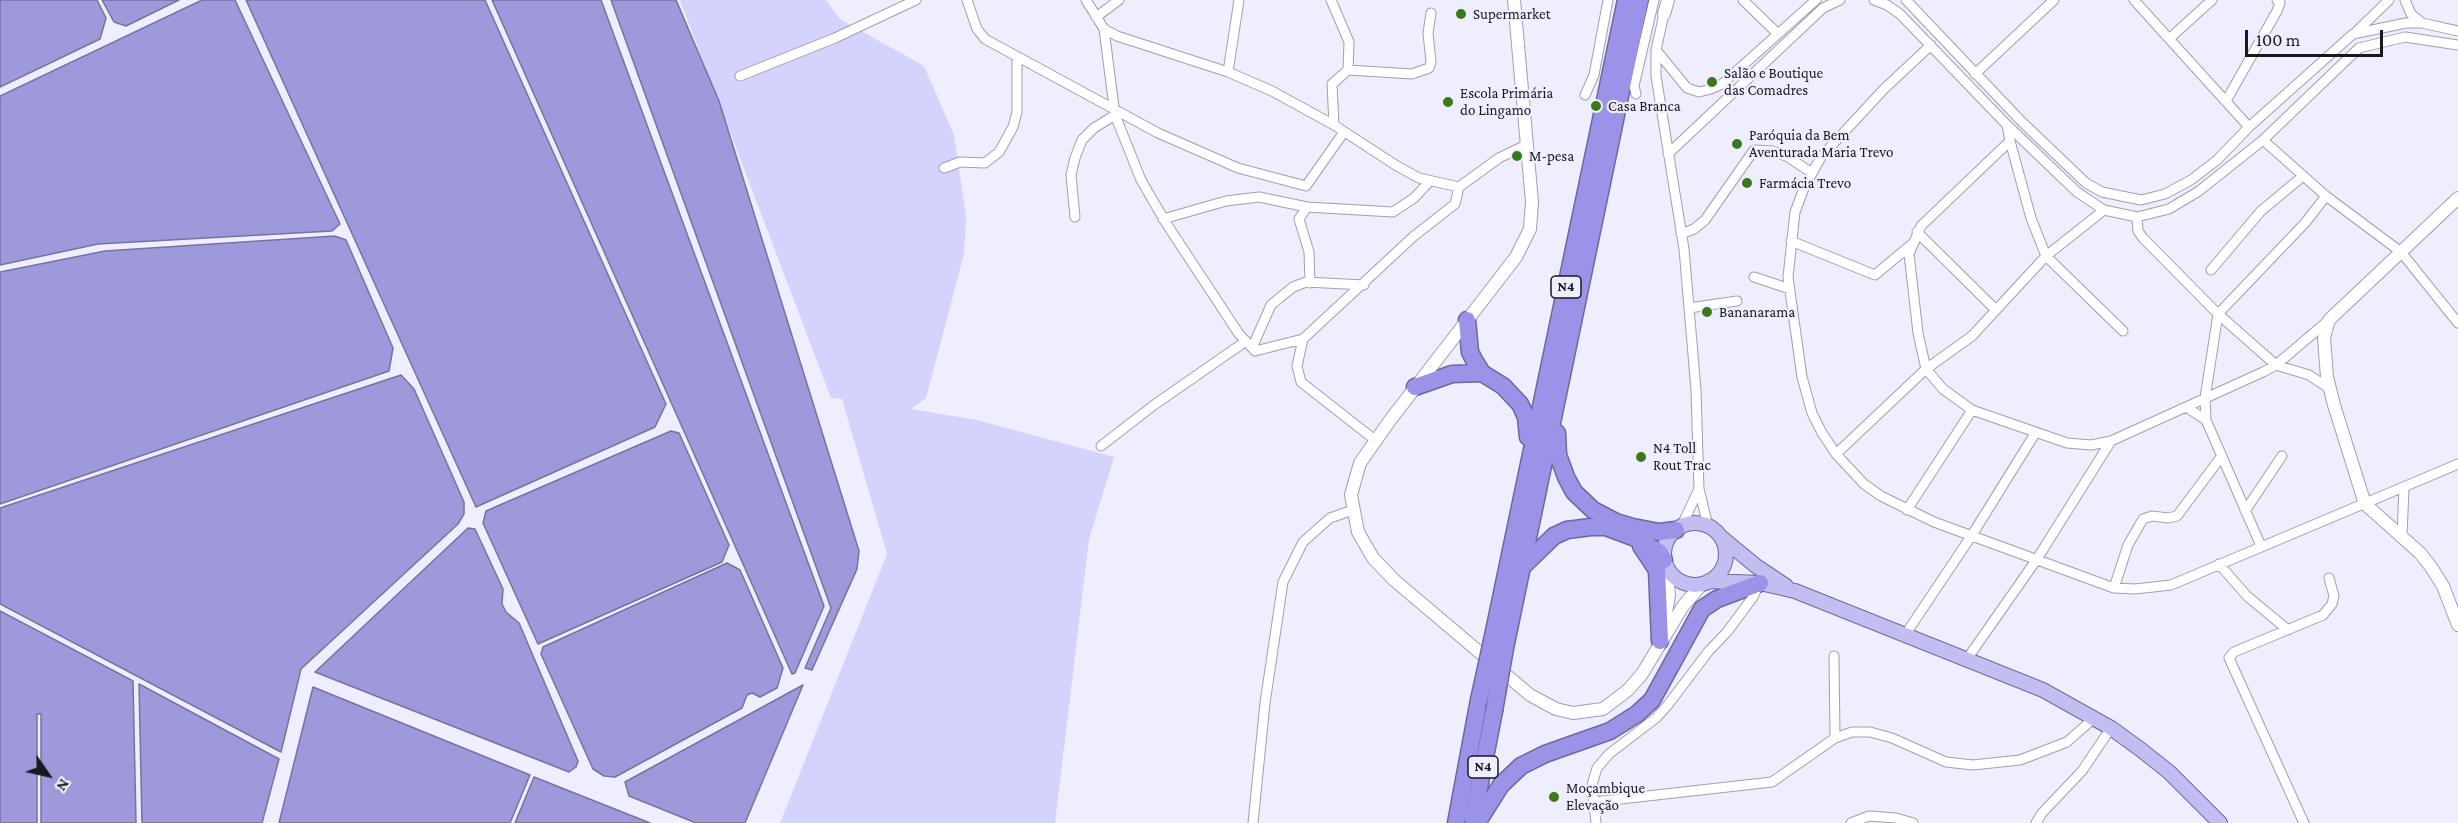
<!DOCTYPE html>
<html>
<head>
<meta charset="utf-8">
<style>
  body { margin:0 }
  #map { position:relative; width:2458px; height:823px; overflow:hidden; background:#eeeefe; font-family:"Crimson Pro",serif }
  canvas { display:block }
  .north { position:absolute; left:18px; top:745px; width:60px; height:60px; -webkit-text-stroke:4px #eeeefe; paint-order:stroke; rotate:124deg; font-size:16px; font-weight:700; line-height:24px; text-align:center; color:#18181f }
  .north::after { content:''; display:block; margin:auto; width:21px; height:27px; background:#18181f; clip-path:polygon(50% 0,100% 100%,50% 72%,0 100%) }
  .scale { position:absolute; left:2245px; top:30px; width:138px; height:27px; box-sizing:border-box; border:3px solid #18181f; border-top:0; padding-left:8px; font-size:18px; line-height:21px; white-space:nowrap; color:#18181f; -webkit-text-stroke:4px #eeeefe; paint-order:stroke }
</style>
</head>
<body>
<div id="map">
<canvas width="2458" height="823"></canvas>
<div class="north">N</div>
<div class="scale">100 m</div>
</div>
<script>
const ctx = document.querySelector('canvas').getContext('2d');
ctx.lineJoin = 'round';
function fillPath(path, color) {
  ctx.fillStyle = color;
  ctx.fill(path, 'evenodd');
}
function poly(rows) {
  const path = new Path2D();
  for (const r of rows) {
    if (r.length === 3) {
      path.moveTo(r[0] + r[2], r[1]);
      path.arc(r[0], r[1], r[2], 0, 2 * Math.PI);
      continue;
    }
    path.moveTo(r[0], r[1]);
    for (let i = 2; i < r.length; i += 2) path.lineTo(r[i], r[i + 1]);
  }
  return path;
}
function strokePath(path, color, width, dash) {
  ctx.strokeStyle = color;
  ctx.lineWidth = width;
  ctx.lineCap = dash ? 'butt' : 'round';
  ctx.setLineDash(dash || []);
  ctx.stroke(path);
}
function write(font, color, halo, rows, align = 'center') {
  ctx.font = font + ' "Crimson Pro",serif';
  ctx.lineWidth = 4.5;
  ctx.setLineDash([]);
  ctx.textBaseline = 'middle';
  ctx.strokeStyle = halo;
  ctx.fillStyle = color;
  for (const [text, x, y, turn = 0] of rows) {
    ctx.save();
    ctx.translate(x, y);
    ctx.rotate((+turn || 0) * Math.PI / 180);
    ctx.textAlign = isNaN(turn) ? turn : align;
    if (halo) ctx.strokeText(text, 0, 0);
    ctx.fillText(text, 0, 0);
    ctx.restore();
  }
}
const green = poly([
  [680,0,826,0,840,19,924,66,954,135,966,217,964,254,926,398,911,409,977,420,1114,457,1089,539,1055,823,780,823,887,554,842,399,831,398]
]);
const water = poly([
  [0,0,97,0,106,18,100,39,0,87,0,0],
  [102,0,179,0,126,26,114,22,102,0],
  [202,0,235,0,340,224,332,231,98,244,0,265,0,96,202,0],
  [246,0,485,0,666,404,655,427,476,507,246,0],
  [492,0,601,0,824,606,795,673,792,674,492,0],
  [611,0,676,0,719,101,859,551,857,569,812,670,805,668,831,608,611,0],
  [335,236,346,240,393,348,389,371,0,504,0,272,105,251,335,236],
  [401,375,414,389,464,502,464,514,458,524,301,669,281,752,0,604,0,508,401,375],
  [671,431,679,433,729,545,722,562,538,644,483,523,486,511,671,431],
  [468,528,475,529,503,589,502,604,506,612,519,623,578,761,576,767,569,772,315,672,468,528],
  [727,563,740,570,783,668,777,688,760,697,752,693,747,695,742,708,615,777,604,776,593,769,541,654,543,647,727,563],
  [0,611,133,681,136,823,41,823,41,714,37,714,37,823,0,823,0,611],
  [139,684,279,759,262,823,142,823,139,684],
  [803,685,745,823,696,823,629,796,625,782,803,685],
  [313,687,530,775,510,823,279,823,313,687],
  [534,777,650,823,515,823,534,777]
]);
const street = poly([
  [967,0,977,29,985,39,1158,133,1238,168,1306,186,1344,132],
  [1086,0,1104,29,1117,36,1228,72,1272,91,1334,125,1397,166,1419,178,1459,187],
  [1331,0,1349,42,1348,70],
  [1743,0,1777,33],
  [1874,0,1887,5,1900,14,2007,125,2077,192,2104,210,2137,217,2169,209,2199,191,2263,140,2359,48,2405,37,2458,45],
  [1906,0,2022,122,2086,183,2102,192,2141,200,2165,194,2191,180,2217,160,2249,127,2353,34,2406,23,2422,23,2458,31],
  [2134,0,2249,127],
  [2405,0,2411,14,2422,23],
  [1664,14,1656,50,1656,76,1684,249,1696,390,1699,489,1708,526],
  [1096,17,1119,0],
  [1104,29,1115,115,1141,180,1166,223,1239,334,1255,351,1303,339,1414,236,1455,204,1459,187,1499,158,1528,144],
  [2354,34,2389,0],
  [2170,38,2212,0],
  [1931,45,1884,89,1821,157,1804,188,1795,212,1788,277,1802,377,1812,413,1822,433,1836,454,1864,484,1881,496,1934,522,2114,588,2135,589,2171,585,2458,464],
  [1656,50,1687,88,1699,92,1711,89,1722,84,1816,0],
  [1228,72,1239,0],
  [1975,74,2054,0],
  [740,76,835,38,916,0],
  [1636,94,1634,86,1654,0],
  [1585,95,1594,75,1608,0],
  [2226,101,2277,11,2280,3,2277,0],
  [1334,125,1332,84,1348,70,1412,74,1429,68,1431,62,1428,33,1431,13],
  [2007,125,2010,141,1921,226,1909,254,1918,333,1926,369,1943,389,1972,410,2067,443,2091,445,2111,441,2263,372,2276,365,2329,320],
  [2263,140,2326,196,2401,252,2458,323],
  [2010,141,2031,218,2046,256,2123,331],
  [1668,154,1823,8,1840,0],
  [944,168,960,162,985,163,999,152,1013,127,1017,112,1017,57],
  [1307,207,1299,219,1309,252,1310,283],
  [1075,217,1071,175,1075,158,1082,140,1094,128,1115,115],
  [2137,217,2138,231,2143,238,2218,314,2276,365,2309,375,2330,389],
  [1163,219,1226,201,1259,197,1307,207,1393,212,1414,198,1430,181],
  [1917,232,1996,310],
  [1681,234,1694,229,1705,220,1754,150,1773,151,1788,157,1812,173],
  [1791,241,1875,275,1912,244],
  [2211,270,2261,211,2303,176],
  [1754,277,1790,289],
  [1689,308,1737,301],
  [1303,339,1297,366,1301,382,1375,440],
  [1252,348,1271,305,1293,287,1306,282,1364,285],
  [2186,407,2206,420],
  [1101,446,1154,405,1246,341],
  [1836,454,1926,369,1972,336,2046,256,2104,210],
  [1907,510,1972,410],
  [2245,511,2282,456],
  [1681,527,1699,489],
  [2402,536,2404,488],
  [2261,546,2206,420,2205,398,2218,314,2305,223,2326,196],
  [2219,564,2247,596,2288,630],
  [2114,588,2128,545,2143,519,2152,516,2168,518,2177,516,2221,457],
  [1905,635,1972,535,2036,432],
  [1834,656,1835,738],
  [1967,659,2037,559,2111,441],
  [1594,802,1772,782,1835,738,1852,732,1870,732,1892,738,1946,762,1973,765,2020,760,2067,742,2094,718],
  [1253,823,1265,703,1283,582,1303,542,1330,518,1353,510],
  [1596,823,1592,785,1597,768,1609,754,1656,718,1667,706,1708,652,1727,632,1753,597,1759,584],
  [1851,823,1869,816,1896,818,1913,823],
  [2036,823,2042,813,2082,771,2111,728],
  [2304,823,2229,658,2234,652,2323,615,2332,604,2334,596,2329,578]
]);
const secondary = poly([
  [1514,0,1532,202,1530,229,1516,257,1391,419,1360,463,1351,495,1358,532,1373,558,1394,580,1530,695,1556,709,1573,713,1603,709,1628,690,1642,674,1683,606,1702,584],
  [1664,14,1668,0],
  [2458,198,2329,320,2324,338,2327,377,2334,405,2365,504,2420,553,2431,567,2443,586,2458,625],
  [1663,628,1669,596,1667,568]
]);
const primary = poly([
  [1695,554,31],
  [1722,538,1756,566,1786,586],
  [1709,581,1760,583,1795,591,2043,690,2111,728,2140,749,2169,772,2220,823]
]);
const highway = poly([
  [1467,320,1470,352,1474,360,1482,373,1503,386,1520,404,1526,417,1528,437],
  [1415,387,1452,374,1482,373],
  [1557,433,1558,455,1566,477,1574,492,1593,510,1616,522,1633,527,1659,532,1676,530],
  [1641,546,1657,570,1660,641],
  [1522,567,1554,536,1567,530,1591,527,1606,527,1638,539,1659,552,1664,560],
  [1492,641,1626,0],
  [1505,648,1640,0],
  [1473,819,1494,711],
  [1456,823,1479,700],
  [1477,823,1501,785,1521,766,1545,754,1610,731,1637,714,1652,700,1702,609,1717,599,1760,583]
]);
const highwayBridge = poly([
  [1479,700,1492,641],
  [1494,711,1505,648]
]);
const markers = [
  [1461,14,6,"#3b7a18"],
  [1712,82,6,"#3b7a18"],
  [1448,102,6,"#3b7a18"],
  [1596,106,6,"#3b7a18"],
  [1737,144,6,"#3b7a18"],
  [1517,156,6,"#3b7a18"],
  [1747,183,6,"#3b7a18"],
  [1707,312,6,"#3b7a18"],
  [1641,457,6,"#3b7a18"],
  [1554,797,6,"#3b7a18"]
];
const shields = [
  [1566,287,30],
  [1483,767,30]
];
const shieldNames = [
  ["N4",1566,287],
  ["N4",1483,767]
];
const poiNames = [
  ["Supermarket",1473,14],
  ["Salão e Boutique",1724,73],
  ["das Comadres",1724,90],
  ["Escola Primária",1460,93],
  ["do Lingamo",1460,110],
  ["Casa Branca",1608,106],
  ["Paróquia da Bem",1749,135],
  ["Aventurada Maria Trevo",1749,152],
  ["M-pesa",1529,156],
  ["Farmácia Trevo",1759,183],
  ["Bananarama",1719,312],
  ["N4 Toll",1653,448],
  ["Rout Trac",1653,465],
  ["Moçambique",1566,788],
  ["Elevação",1566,805]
];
fillPath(green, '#d4d3fd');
fillPath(water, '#9e99db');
strokePath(water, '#7672a3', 1.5);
strokePath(street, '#9f9fb1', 11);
strokePath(secondary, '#9f9fb1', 14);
strokePath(primary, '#6d68a1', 16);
strokePath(highway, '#6d68a1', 19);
strokePath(street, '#fff', 9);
strokePath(secondary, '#fff', 12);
strokePath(primary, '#c3bef1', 14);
strokePath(highway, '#9b93e7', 16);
strokePath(highwayBridge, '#6d68a1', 19, []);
strokePath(highwayBridge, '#9b93e7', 16);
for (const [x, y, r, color] of markers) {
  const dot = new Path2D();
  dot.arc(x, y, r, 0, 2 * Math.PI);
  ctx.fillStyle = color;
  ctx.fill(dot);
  strokePath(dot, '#eeeefe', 2);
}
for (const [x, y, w] of shields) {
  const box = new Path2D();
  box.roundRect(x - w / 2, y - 11, w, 22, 4.5);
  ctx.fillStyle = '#eeeefe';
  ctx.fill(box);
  strokePath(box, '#18181f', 1.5);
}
write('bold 14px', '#18181f', null, shieldNames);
write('15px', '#18181f', '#eeeefe', poiNames, 'left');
</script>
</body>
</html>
